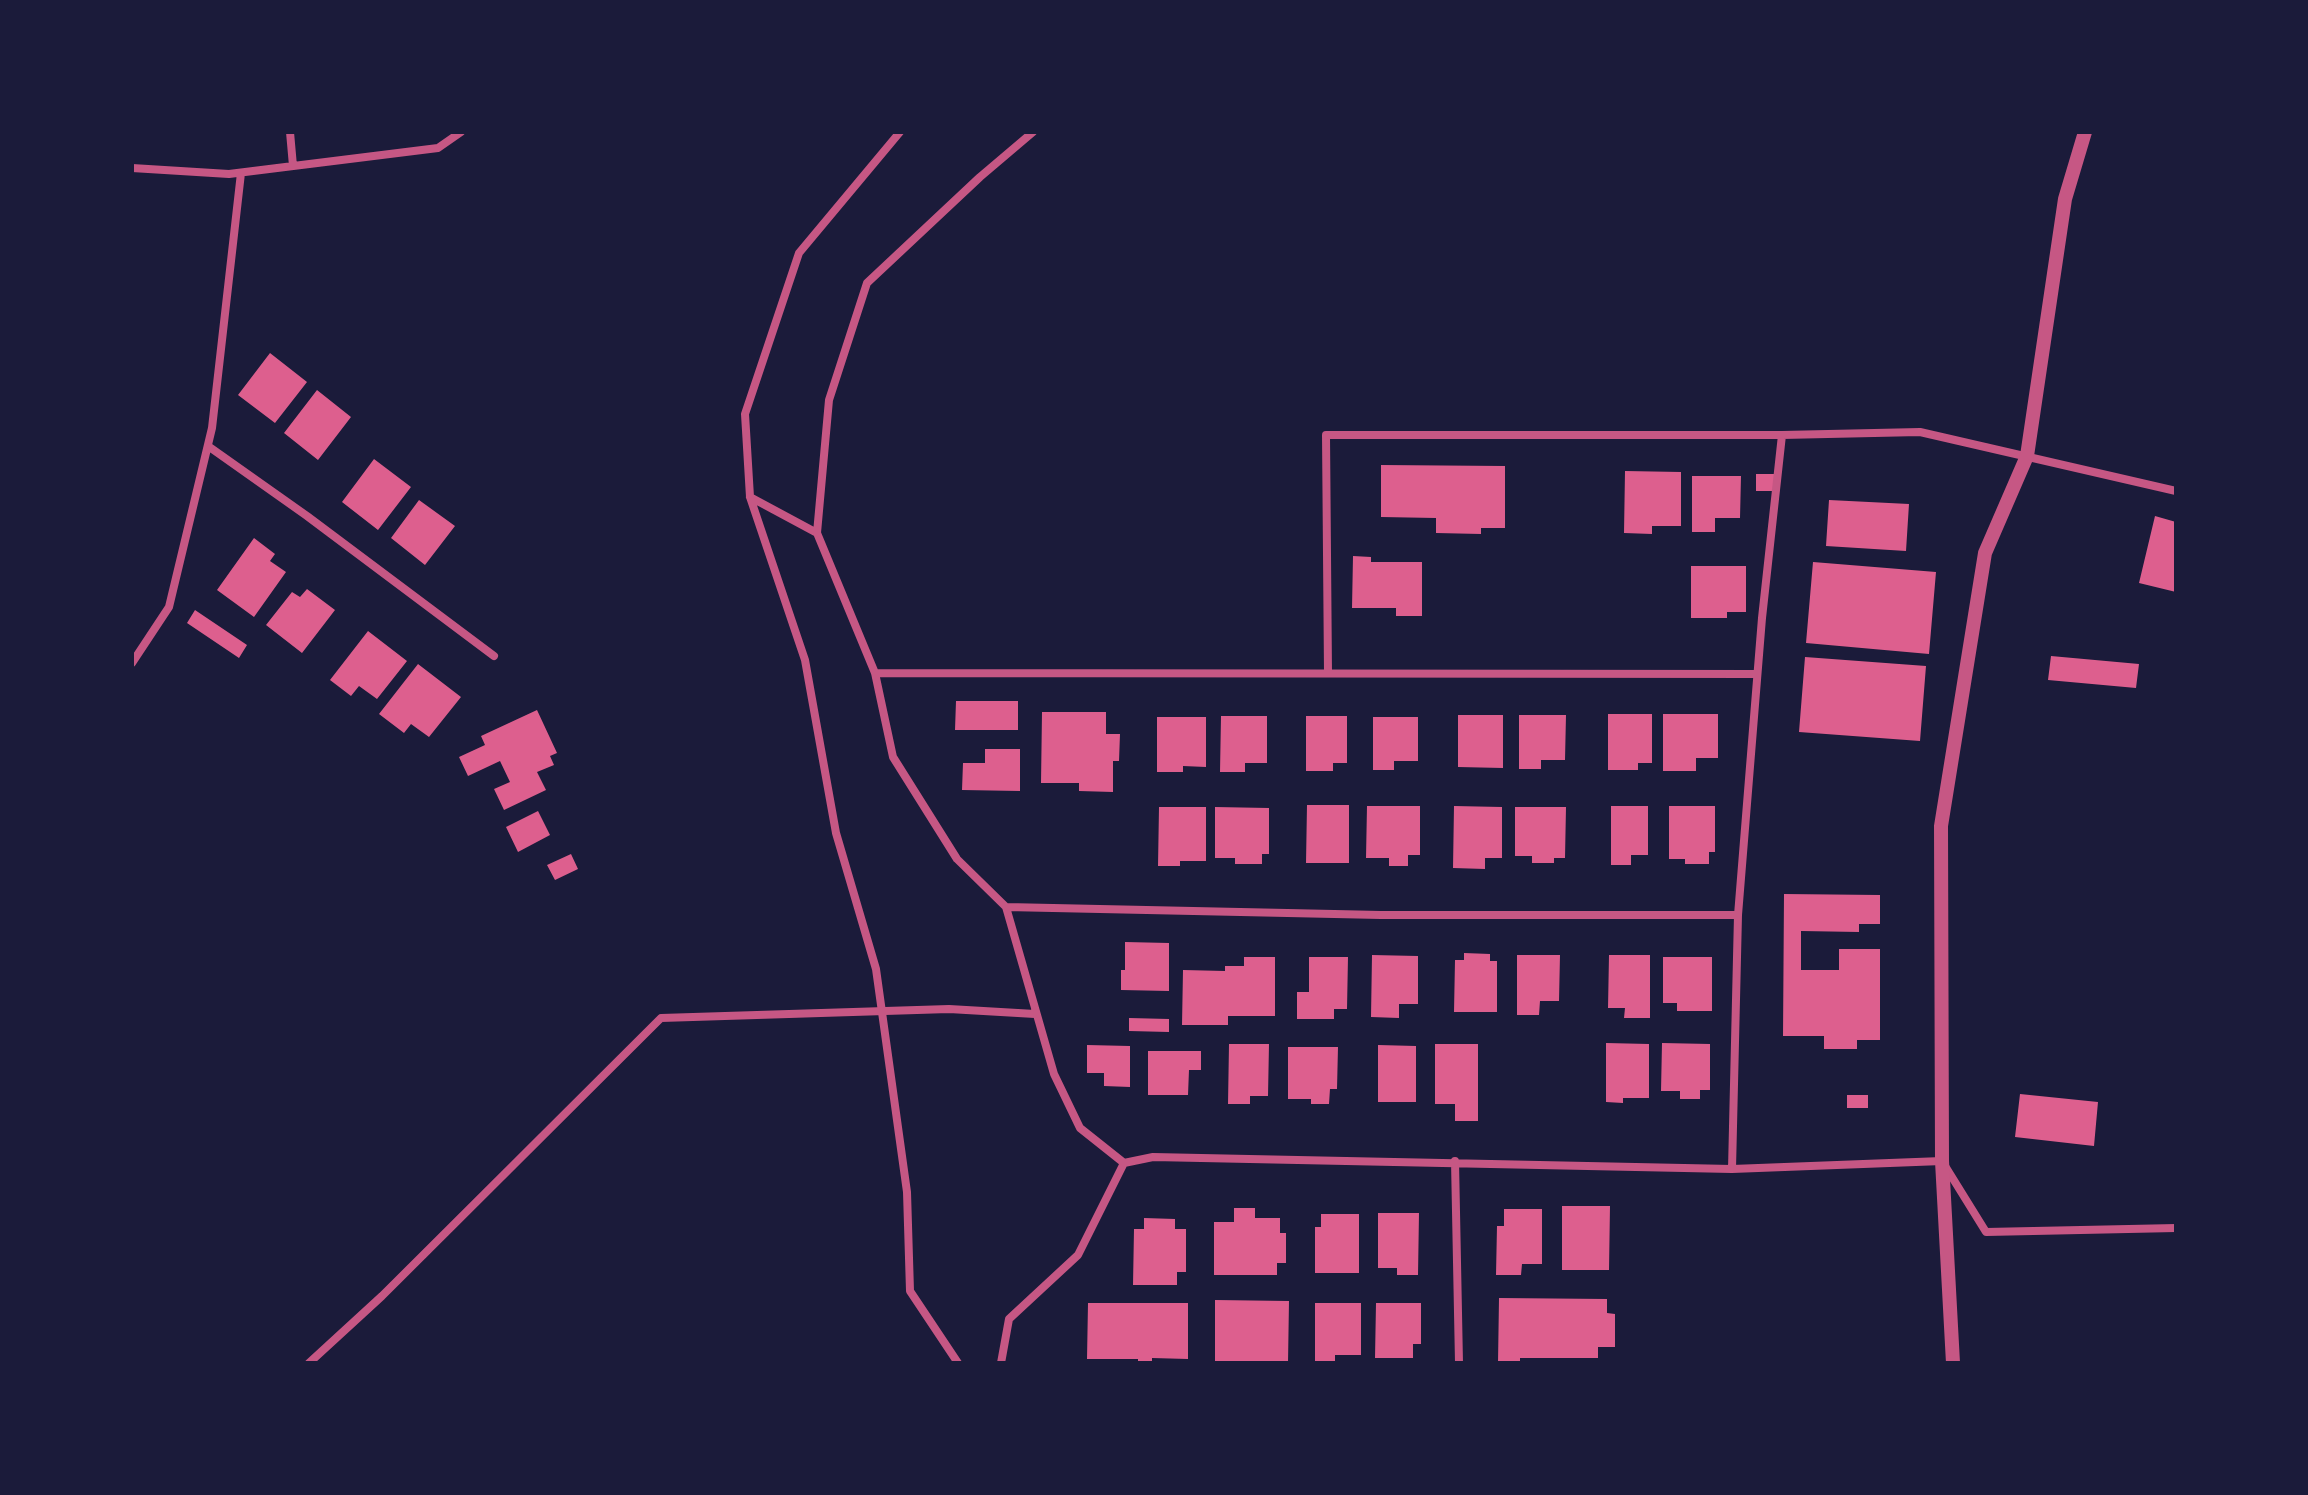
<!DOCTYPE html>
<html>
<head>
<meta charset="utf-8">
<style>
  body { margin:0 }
  #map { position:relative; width:2308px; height:1495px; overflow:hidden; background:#1b1b3a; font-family:"Space Grotesk",sans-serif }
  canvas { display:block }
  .frame { position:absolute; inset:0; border:134px solid #1b1b3a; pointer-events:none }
</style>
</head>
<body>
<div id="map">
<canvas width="2308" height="1495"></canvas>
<div class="frame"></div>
</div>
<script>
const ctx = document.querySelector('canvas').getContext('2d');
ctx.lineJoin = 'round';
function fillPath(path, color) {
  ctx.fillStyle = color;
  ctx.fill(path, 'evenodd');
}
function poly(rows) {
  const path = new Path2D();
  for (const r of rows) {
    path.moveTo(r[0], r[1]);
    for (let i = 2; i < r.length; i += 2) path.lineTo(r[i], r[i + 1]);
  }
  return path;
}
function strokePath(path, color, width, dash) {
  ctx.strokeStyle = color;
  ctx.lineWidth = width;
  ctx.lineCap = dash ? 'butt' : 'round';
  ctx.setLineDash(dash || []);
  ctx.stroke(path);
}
const building = poly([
  [270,353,307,382,275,423,238,395],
  [317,390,351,417,318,460,284,433],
  [374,459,411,487,378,530,342,502],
  [1381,465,1505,466,1505,528,1481,528,1481,534,1436,533,1436,518,1381,517],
  [1625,471,1681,472,1681,526,1652,526,1652,534,1624,533],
  [1756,474,1776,474,1776,491,1756,491],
  [1692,476,1741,476,1740,518,1715,518,1715,532,1692,532],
  [419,500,455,526,425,565,391,538],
  [1829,500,1909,504,1906,551,1826,546],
  [2155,516,2176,522,2176,592,2139,583],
  [254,538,275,554,270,561,286,572,254,617,217,590],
  [1353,556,1371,557,1371,562,1422,562,1422,616,1396,616,1396,608,1352,608],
  [1813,562,1936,572,1929,654,1806,643],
  [1691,566,1746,566,1746,612,1727,612,1727,618,1691,618],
  [307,589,335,610,302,653,266,625,292,592,300,597],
  [195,610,247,645,239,658,187,623],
  [368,631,407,661,377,699,359,686,351,696,330,680],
  [2051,656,2139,664,2136,688,2048,680],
  [1805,657,1926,666,1920,741,1799,732],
  [418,664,461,697,429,737,411,724,404,733,379,714],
  [956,701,1018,701,1018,730,955,730],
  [537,710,557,753,550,756,554,765,537,772,546,790,504,810,494,789,510,782,500,761,468,776,459,757,485,745,481,736],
  [1042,712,1106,712,1106,734,1120,734,1119,761,1113,761,1113,792,1079,791,1079,783,1041,783],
  [1608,714,1652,714,1652,763,1638,763,1638,770,1608,770],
  [1663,714,1718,714,1718,758,1696,758,1696,771,1663,771],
  [1458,715,1503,715,1503,768,1458,767],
  [1519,715,1566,715,1565,760,1541,760,1541,769,1519,769],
  [1221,716,1267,716,1267,763,1245,763,1245,772,1220,772],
  [1306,716,1347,716,1347,763,1333,763,1333,771,1306,771],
  [1157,717,1206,717,1206,767,1183,766,1183,772,1157,772],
  [1373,717,1418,717,1418,761,1394,761,1394,770,1373,770],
  [985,749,1020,749,1020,791,962,790,963,763,985,763],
  [1307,805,1349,805,1349,863,1306,863],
  [1367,806,1420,806,1420,855,1408,855,1408,866,1389,866,1389,858,1366,858],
  [1454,806,1502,807,1502,858,1485,858,1485,869,1453,868],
  [1611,806,1648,806,1648,855,1631,855,1631,865,1611,865],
  [1669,806,1715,806,1715,852,1709,852,1709,864,1685,864,1685,859,1669,859],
  [1159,807,1206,807,1206,861,1180,861,1180,866,1158,866],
  [1215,807,1269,808,1269,854,1262,854,1262,864,1235,864,1235,858,1215,858],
  [1515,807,1566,807,1565,858,1554,858,1554,863,1532,863,1532,856,1515,856],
  [538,811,550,835,518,852,506,827],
  [571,854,578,869,555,880,547,865],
  [1784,894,1880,895,1880,924,1859,924,1859,932,1801,931,1801,970,1839,970,1839,949,1880,949,1880,1040,1857,1040,1857,1049,1824,1049,1824,1036,1783,1036],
  [1125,942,1169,943,1169,991,1121,990,1121,970,1125,970],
  [1464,953,1490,954,1490,961,1497,961,1497,1012,1454,1012,1455,960,1464,960],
  [1372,955,1418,956,1418,1004,1399,1004,1399,1018,1371,1017],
  [1517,955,1560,955,1559,1001,1540,1001,1539,1015,1517,1015],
  [1609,955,1650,955,1650,1018,1624,1018,1625,1008,1608,1008],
  [1244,957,1275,957,1275,1016,1228,1016,1228,1025,1182,1025,1183,970,1225,971,1225,966,1244,966],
  [1309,957,1348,957,1347,1009,1334,1009,1334,1019,1297,1019,1297,992,1309,992],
  [1663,957,1712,957,1712,1011,1677,1011,1677,1003,1663,1003],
  [1129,1018,1169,1019,1169,1032,1129,1031],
  [1606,1043,1649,1044,1649,1098,1623,1098,1623,1103,1606,1102],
  [1662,1043,1710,1044,1710,1090,1700,1090,1700,1099,1680,1099,1680,1091,1661,1091],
  [1229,1044,1269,1044,1268,1096,1250,1096,1250,1104,1228,1104],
  [1435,1044,1478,1044,1478,1121,1455,1121,1455,1104,1435,1104],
  [1087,1045,1130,1046,1130,1087,1104,1086,1104,1073,1087,1073],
  [1378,1045,1416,1046,1416,1102,1378,1102],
  [1288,1047,1338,1047,1337,1089,1330,1089,1329,1104,1311,1104,1311,1099,1288,1099],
  [1148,1051,1201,1051,1201,1070,1189,1070,1188,1095,1148,1095],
  [2020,1094,2098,1102,2094,1146,2015,1137],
  [1847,1095,1868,1095,1868,1108,1847,1108],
  [1562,1206,1610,1206,1609,1270,1562,1270],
  [1234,1208,1255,1208,1255,1218,1280,1218,1280,1233,1286,1233,1286,1263,1277,1263,1277,1275,1214,1275,1214,1222,1234,1222],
  [1504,1209,1542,1209,1542,1264,1522,1264,1521,1275,1496,1275,1497,1226,1504,1226],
  [1378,1213,1419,1213,1418,1275,1397,1275,1397,1268,1378,1268],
  [1321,1214,1359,1214,1359,1273,1315,1273,1315,1227,1321,1227],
  [1144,1218,1175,1219,1175,1229,1186,1229,1186,1272,1177,1272,1177,1285,1133,1285,1134,1229,1144,1229],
  [1499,1298,1607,1299,1607,1313,1615,1314,1615,1347,1598,1347,1598,1358,1520,1358,1520,1363,1498,1363],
  [1215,1300,1289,1301,1288,1363,1215,1363],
  [1088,1303,1188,1303,1188,1359,1152,1358,1152,1363,1138,1363,1138,1359,1087,1359],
  [1315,1303,1361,1303,1361,1355,1335,1355,1335,1363,1315,1363],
  [1376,1303,1421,1303,1421,1344,1413,1344,1413,1358,1375,1358]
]);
const minor = poly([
  [290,132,293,166],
  [900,132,799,253,745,414,750,497,805,660,836,833,876,969,907,1192,910,1291,958,1363],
  [1033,132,980,177,867,283,829,400,817,533,875,673,893,757,957,859,1006,907,1054,1074,1080,1128,1124,1163],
  [132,168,229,174,438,148,461,132],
  [208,446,307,516,494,656],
  [750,497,817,533],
  [132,663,169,607,212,428,241,173],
  [875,673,1757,674],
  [1328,673,1326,435,1782,435],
  [1006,907,1381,915,1738,915],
  [1455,1161,1459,1363],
  [1124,1163,1153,1157,1732,1169,1942,1161,1986,1232,2176,1228],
  [1732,1169,1738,915,1762,618,1782,435,1920,432,2176,491],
  [309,1363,382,1296,661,1018,949,1009,1035,1014],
  [1001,1363,1009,1319,1078,1255,1124,1163]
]);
const tertiary = poly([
  [1953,1363,1942,1161,1941,826,1985,553,2027,456,2065,199,2085,132]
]);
fillPath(building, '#dd5f8e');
strokePath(minor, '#c65784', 8);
strokePath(tertiary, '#c65784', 14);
</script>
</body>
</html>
